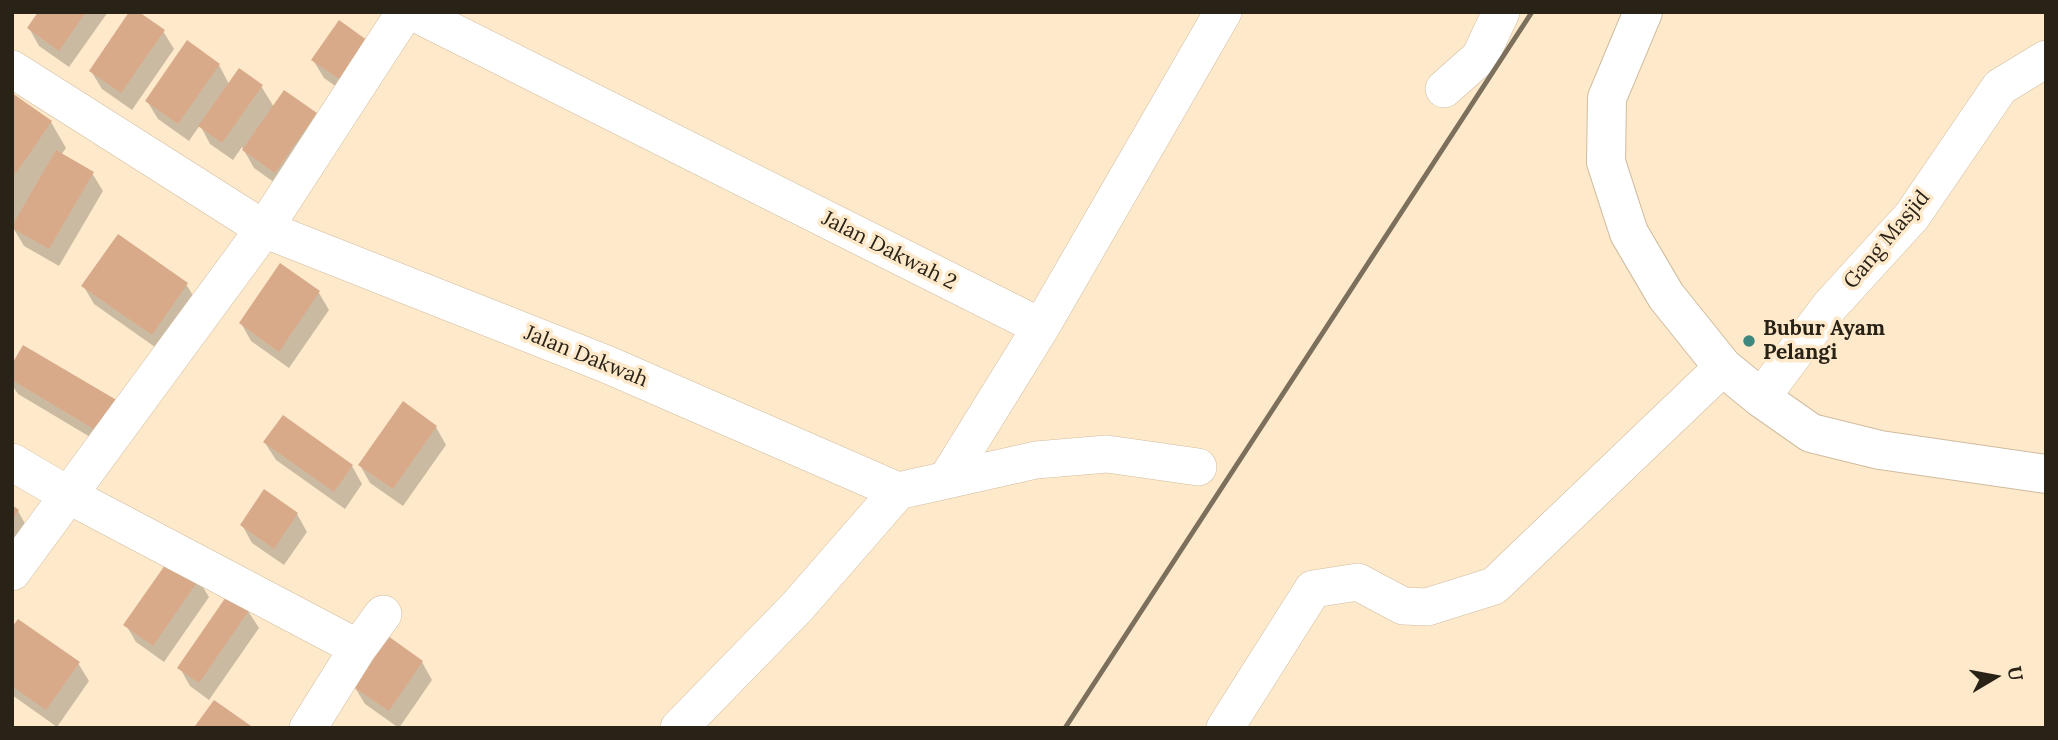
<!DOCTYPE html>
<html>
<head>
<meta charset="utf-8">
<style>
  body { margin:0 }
  #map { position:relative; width:2058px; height:740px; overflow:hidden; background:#fee9cb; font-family:Lora,serif }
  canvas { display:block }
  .frame { position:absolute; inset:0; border:14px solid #292217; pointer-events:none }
  .north { position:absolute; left:1960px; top:642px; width:70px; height:70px; -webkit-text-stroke:5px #fee9cb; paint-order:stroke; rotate:80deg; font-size:19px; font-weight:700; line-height:28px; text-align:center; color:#292217 }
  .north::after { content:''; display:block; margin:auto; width:24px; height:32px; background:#292217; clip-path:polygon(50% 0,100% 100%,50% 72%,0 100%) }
</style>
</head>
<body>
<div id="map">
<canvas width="2058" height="740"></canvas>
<div class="frame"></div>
<div class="north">U</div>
</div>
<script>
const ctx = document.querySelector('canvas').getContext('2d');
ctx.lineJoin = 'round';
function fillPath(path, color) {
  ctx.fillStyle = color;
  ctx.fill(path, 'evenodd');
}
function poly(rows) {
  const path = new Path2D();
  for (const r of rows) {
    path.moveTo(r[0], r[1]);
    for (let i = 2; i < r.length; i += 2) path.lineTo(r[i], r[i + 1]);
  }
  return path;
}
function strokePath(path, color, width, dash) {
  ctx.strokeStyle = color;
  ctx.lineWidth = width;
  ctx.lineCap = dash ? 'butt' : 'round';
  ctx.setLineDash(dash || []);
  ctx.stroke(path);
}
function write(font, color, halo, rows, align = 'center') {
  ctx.font = font + ' Lora,serif';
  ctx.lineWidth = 7;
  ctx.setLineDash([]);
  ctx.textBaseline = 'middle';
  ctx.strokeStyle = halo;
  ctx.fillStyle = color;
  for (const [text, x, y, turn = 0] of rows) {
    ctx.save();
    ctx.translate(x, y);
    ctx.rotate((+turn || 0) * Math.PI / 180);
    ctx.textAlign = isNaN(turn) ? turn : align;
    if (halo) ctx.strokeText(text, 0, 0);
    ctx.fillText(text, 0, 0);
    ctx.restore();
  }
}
const shadow = poly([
  [40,12,108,12,69,67,39,46,29,28],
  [339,23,361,104,324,78,313,60],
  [163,31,174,49,132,110,102,89,91,71],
  [219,65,229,84,261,86,274,107,315,115,326,132,285,190,254,168,242,147,233,160,210,144,200,125,189,141,158,119,147,101],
  [12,95,51,122,66,148,61,155,92,173,103,191,59,266,24,246,12,226],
  [281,266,319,293,329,310,289,368,251,341,241,323],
  [186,284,197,302,162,352,94,304,84,287],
  [24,348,117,453,18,394,12,385,12,368],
  [436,427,446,445,403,506,370,483,360,465],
  [265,443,352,466,362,484,345,509,276,460],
  [12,507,18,511,28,529,12,552],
  [297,514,307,532,284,565,252,543,242,525],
  [198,579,209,597,164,662,136,642,126,625],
  [248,611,259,628,209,700,190,686,180,668],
  [12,631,78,663,89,681,57,727,12,695],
  [422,662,432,680,399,728,365,704,354,686],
  [215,702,251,728,198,728]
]);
const building = poly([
  [38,12,86,12,59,51,27,28],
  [129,12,139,12,165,30,121,93,89,71],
  [339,20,378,48,351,87,311,60],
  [187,40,220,64,178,124,145,101],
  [239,68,263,85,222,143,198,126],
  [284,90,317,113,275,173,242,150],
  [12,93,52,121,12,179],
  [56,150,94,172,49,249,12,228,12,226],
  [118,234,188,283,152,335,81,286],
  [280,263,320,291,279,352,239,323],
  [23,345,125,405,107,437,12,380,12,364],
  [403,401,437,426,393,489,358,465],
  [283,415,353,465,334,492,263,442],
  [264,489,298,513,274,549,240,525],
  [12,505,19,510,12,520],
  [170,558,200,578,153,646,123,625],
  [228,594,250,609,199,683,177,668],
  [18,619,80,662,46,710,12,686,12,627],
  [388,636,423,661,389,711,352,686],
  [214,700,254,728,195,726]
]);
const minor = poly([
  [413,12,1041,327],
  [12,69,264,229,606,364,898,491,1036,460,1107,454,1198,467],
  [1444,89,1480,57,1501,12],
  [1761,398,1829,307,1912,216,2000,87,2046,59],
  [12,462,68,495,358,648],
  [947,479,1041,327,1223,12],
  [12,572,264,229,405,12],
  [308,728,358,648,383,614],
  [679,728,798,606,898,491],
  [1225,728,1313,589,1358,582,1403,606,1427,607,1494,586,1723,367]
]);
const secondary = poly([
  [1643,12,1607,98,1606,162,1629,233,1666,296,1723,367,1761,398,1811,433,1880,450,2046,474]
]);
const rail = poly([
  [1065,728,1532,12]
]);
const markers = [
  [1749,341,7,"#40877f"]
];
const streetNames = [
  ["Gang Masjid",1887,240,-50],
  ["Jalan Dakwah 2",889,251,27],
  ["Jalan Dakwah",586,357,22]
];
const poiNames = [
  ["Bubur Ayam",1763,329],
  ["Pelangi",1763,353]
];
fillPath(shadow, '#0003');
fillPath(building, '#d9aa8a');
strokePath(minor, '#d0bc9f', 38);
strokePath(secondary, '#d0bc9f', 40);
strokePath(minor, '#fff', 37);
strokePath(secondary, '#fff', 38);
strokePath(rail, '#7c705d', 5);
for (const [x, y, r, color] of markers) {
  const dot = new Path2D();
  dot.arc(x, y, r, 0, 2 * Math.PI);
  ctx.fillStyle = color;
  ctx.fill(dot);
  strokePath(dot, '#fee9cb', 2.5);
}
write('21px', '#292217', '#fee9cb', streetNames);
write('bold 21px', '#292217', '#fee9cb', poiNames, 'left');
</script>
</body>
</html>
